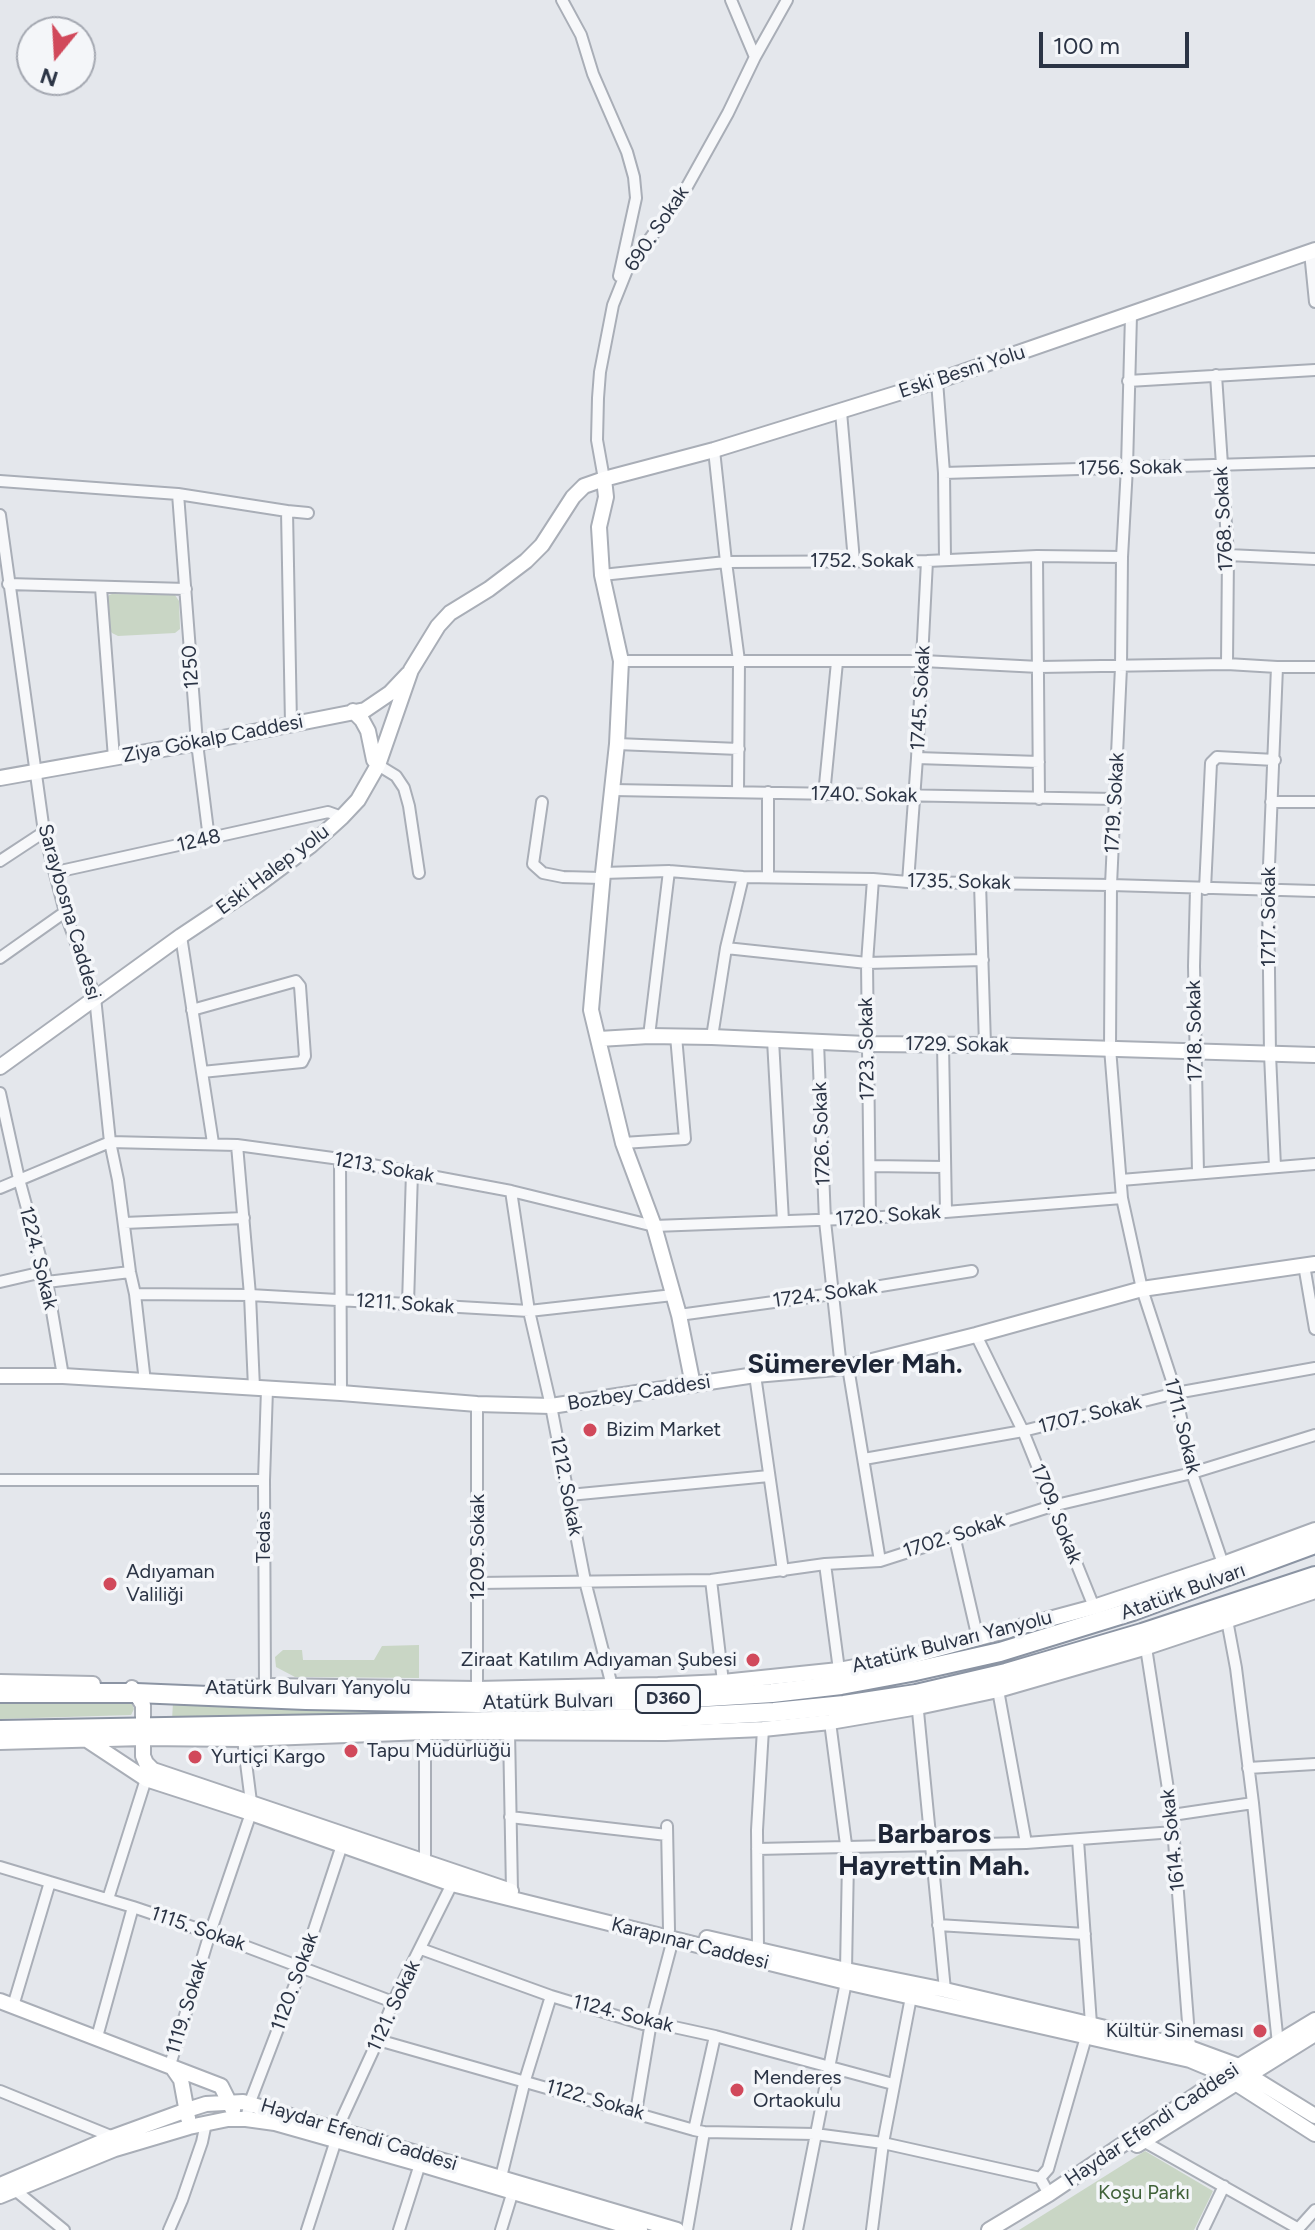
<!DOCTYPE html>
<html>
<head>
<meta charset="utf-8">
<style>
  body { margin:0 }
  #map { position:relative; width:1315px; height:2230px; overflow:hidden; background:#e4e7ec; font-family:Figtree,sans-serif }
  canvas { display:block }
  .north { position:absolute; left:16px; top:16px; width:80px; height:80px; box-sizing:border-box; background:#f4f6f9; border:2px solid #a4a8b1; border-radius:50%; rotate:198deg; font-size:22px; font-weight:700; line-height:32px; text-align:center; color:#2b3445 }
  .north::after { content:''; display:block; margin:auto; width:28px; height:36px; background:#d1495b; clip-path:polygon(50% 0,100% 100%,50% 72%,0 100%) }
  .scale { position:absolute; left:1039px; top:32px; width:150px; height:36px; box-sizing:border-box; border:4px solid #2b3445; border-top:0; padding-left:10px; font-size:24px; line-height:28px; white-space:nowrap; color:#2b3445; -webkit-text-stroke:6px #f4f6f9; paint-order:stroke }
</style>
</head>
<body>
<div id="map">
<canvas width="1315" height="2230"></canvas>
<div class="north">N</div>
<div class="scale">100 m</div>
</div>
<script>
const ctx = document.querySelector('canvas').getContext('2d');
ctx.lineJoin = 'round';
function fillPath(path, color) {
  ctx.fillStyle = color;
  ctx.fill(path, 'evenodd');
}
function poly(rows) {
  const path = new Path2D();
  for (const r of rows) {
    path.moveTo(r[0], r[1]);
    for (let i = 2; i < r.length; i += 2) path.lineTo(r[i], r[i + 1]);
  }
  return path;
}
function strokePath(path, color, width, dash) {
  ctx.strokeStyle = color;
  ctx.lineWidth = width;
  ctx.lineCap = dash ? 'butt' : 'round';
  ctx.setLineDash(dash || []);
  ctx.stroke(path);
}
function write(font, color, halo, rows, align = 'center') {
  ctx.font = font + ' Figtree,sans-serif';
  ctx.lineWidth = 7;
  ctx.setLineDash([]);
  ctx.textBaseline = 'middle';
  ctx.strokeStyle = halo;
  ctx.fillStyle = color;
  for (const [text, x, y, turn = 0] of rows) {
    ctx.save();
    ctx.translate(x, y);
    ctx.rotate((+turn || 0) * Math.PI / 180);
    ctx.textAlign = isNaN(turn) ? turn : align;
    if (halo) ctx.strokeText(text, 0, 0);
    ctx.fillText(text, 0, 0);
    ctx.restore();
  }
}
const green = poly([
  [112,594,175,595,179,601,180,629,175,633,118,636,112,633,109,629,106,601,109,595],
  [419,1645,419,1678,295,1677,276,1667,275,1657,283,1650,302,1650,303,1660,374,1660,382,1646],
  [130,1699,134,1709,131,1715,0,1719,0,1704],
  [173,1702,399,1710,399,1716,303,1714,172,1720],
  [1145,2151,1213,2191,1194,2230,1019,2230]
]);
const street = poly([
  [562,0,581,35,593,74,627,152,634,177,636,198,619,276],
  [731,0,755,57],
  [1310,252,1315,302],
  [1131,315,1127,467,1122,557,1121,667,1111,885,1110,1048,1122,1198,1142,1289,1176,1393,1192,1473,1223,1564],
  [1216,375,1228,555,1227,664],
  [937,381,944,473,945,559],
  [1128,381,1315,370],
  [841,412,854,561],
  [714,450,726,562,739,661,738,792],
  [944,473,1315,462],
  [604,479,597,440,598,398,600,372,613,305,627,270,684,192,728,113,755,57,787,0],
  [0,481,178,494,287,511,291,724],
  [178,494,197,743,209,839],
  [287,511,308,513],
  [0,515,44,832,65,912,95,997,110,1142,118,1180,130,1272,135,1294,145,1382],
  [1228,555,1315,559],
  [1037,556,1039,799],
  [602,575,726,562,927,561,1037,556,1122,557],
  [8,584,186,589],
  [101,588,114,758],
  [621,661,923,661,1039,667,1227,664,1277,667,1315,667],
  [617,744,739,749],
  [917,758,1039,762],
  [378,765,396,776,404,788,409,806,419,873],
  [613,790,1115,799],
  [824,795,837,662],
  [542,802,533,864,543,873,563,877,602,878],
  [1271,802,1315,802],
  [0,861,44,832],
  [56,872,328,812,342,817],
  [603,873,669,871,743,877,873,879,908,882,1111,885,1315,891],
  [768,877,768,792],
  [908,882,917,758,927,561],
  [980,883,985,1045],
  [1196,889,1194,966,1198,1173],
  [1205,889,1211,763,1217,757,1275,760],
  [181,936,213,1143],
  [726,948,867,963,983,960],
  [0,958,65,912],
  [192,1010,296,981,300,986,305,1056,302,1062,202,1072],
  [649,1036,669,871],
  [712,1037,726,948,743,877],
  [773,1040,783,1221],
  [818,1042,825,1221,841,1368],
  [943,1044,946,1212],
  [0,1093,19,1179,47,1282,63,1376],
  [623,1143,685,1139,676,1036],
  [237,1145,250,1295,254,1388],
  [340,1159,341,1393],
  [870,1166,945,1167],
  [1275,1167,1270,1054,1268,890,1277,667],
  [1121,1180,1315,1164],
  [0,1188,110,1142,237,1145,340,1159,511,1191,654,1226,870,1218,1122,1198],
  [511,1191,529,1311,551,1406,585,1581,612,1686],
  [870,1218,867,963,873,879],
  [124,1223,244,1218],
  [1304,1265,1315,1329],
  [0,1282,43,1272],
  [47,1282,130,1272],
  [135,1294,250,1295,529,1311,673,1295],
  [408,1304,412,1172],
  [679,1315,832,1294,972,1271],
  [976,1335,1023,1431,1094,1607],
  [848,1367,880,1561],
  [755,1375,783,1571],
  [864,1459,1023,1431,1176,1393,1315,1368],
  [0,1480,264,1480],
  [569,1495,769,1476],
  [954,1535,978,1639],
  [825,1564,839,1670],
  [711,1580,723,1682],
  [478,1583,711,1580,825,1564,880,1561,1052,1506,1192,1473,1315,1435],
  [1227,1620,1236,1668,1253,1803,1278,2044],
  [1145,1641,1172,1815,1190,2048],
  [265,1686,264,1480,267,1389],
  [477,1689,477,1404],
  [998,1690,1026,1843],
  [917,1701,945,1990],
  [830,1722,848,1860,846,1970],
  [509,1731,512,1891],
  [425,1732,425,1862],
  [243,1739,251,1802],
  [1248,1768,1315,1764],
  [1172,1815,1253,1803],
  [510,1817,667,1835],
  [667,1826,669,1930],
  [1078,1840,1091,2024],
  [757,1849,1026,1843,1174,1832],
  [0,1867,133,1907,210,1933,393,2002],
  [108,1899,146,1779],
  [938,1925,1085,1934],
  [421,1949,551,1996,643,2024,651,2022,715,2036,893,2084],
  [758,1949,757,1830,763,1729],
  [13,2006,50,1882],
  [97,2037,133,1907],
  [378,2040,694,2130,704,2132,815,2134,883,2143,1040,2178,1049,2194],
  [170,2065,210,1933,251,1813],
  [0,2091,113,2137],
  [636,2112,651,2022,673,1939],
  [246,2119,250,2102,302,1966,342,1845],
  [337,2129,378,2040,393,2002,452,1884],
  [694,2130,715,2036],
  [1143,2141,1299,2229],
  [501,2177,525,2080,551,1996],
  [1040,2178,1048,2169,1086,2037],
  [15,2190,64,2230],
  [169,2230,182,2200,202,2142,206,2123],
  [307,2230,336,2140],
  [399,2230,420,2164],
  [501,2230,513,2191],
  [687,2230,704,2132],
  [797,2230,846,1982],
  [872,2230,883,2143,911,1997],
  [1203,2230,1224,2186],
  [1297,2230,1315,2210]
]);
const secondary = poly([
  [604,479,606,497,599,527,602,575,621,661,617,744,603,873,591,1010,623,1143,654,1226,679,1315,693,1385],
  [353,711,362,720,368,731,374,760,378,765],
  [0,778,197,743,365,710,390,693,408,674],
  [599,1039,649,1036,712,1037,866,1044,985,1045,1315,1055],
  [0,1067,181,936,259,884,310,846,342,817,358,800,378,765,411,670,438,626,450,613,489,589,526,561,542,545,573,497,584,486,604,479,714,450,937,381,1315,250],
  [0,1376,63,1376,341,1393,477,1404,551,1406,755,1375,848,1367,976,1335,1142,1289,1315,1264],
  [0,1682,93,1684],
  [132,1688,143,1705,143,1756,146,1763,153,1770,511,1891],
  [225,1688,244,1688,265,1686,477,1689,658,1685,723,1682,839,1670,908,1657,1094,1607,1223,1564,1315,1530],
  [87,1740,146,1779,251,1813,452,1884,846,1982,1190,2060,1226,2075,1237,2084,1315,2134],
  [0,1742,143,1738,243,1739,425,1732,665,1733,763,1729,830,1722,918,1707,998,1690,1147,1647,1315,1591],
  [707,1938,846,1970,945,1990,1190,2048,1239,2066,1250,2076,1315,2116],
  [0,2001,221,2086,233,2110],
  [172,2067,181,2080,188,2118],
  [1137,2145,1315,2034],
  [0,2185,113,2137,187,2110,206,2104,243,2102,677,2230],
  [0,2196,115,2149,189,2127,228,2119,246,2119,275,2123,420,2164,640,2230],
  [989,2230,1049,2194,1239,2066,1315,2020]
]);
const highway = poly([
  [0,1693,136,1693,306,1700,477,1703,660,1700,772,1693,841,1685,911,1672,1000,1652,1133,1611,1315,1544],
  [0,1730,661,1718,774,1712,844,1705,916,1694,1006,1673,1142,1633,1315,1576]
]);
const markers = [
  [590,1430,8,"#d1495b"],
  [110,1584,8,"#d1495b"],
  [753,1660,8,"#d1495b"],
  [351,1751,8,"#d1495b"],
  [195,1757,8,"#d1495b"],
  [1260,2031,8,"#d1495b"],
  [737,2090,8,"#d1495b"]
];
const shields = [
  [668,1699,64]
];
const shieldNames = [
  ["D360",668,1699]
];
const streetNames = [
  ["690. Sokak",657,229,-56],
  ["Eski Besni Yolu",962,372,-18],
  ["1756. Sokak",1130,468,-1],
  ["1768. Sokak",1224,519,-93],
  ["1752. Sokak",862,561],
  ["1250",191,667,-94],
  ["1745. Sokak",921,698,-87],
  ["Ziya Gökalp Caddesi",213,739,-11],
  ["1740. Sokak",864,795,1],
  ["1719. Sokak",1115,803,-87],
  ["1248",199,841,-13],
  ["Eski Halep yolu",273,870,-37],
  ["1735. Sokak",959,882,1],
  ["Saraybosna Caddesi",69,912,74],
  ["1717. Sokak",1269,917,-90],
  ["1718. Sokak",1195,1031,-91],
  ["1729. Sokak",957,1045,1],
  ["1723. Sokak",867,1049,-91],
  ["1726. Sokak",822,1134,-92],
  ["1213. Sokak",384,1168,10],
  ["1720. Sokak",888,1216,-4],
  ["1224. Sokak",38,1258,76],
  ["1724. Sokak",825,1294,-8],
  ["1211. Sokak",405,1304,4],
  ["Bozbey Caddesi",639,1393,-9],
  ["1707. Sokak",1090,1415,-14],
  ["1711. Sokak",1182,1426,76],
  ["1212. Sokak",566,1486,79],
  ["1709. Sokak",1056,1514,68],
  ["1702. Sokak",954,1536,-18],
  ["Tedas",264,1537,-90],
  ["1209. Sokak",478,1547,-90],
  ["Atatürk Bulvarı",1183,1592,-20],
  ["Atatürk Bulvarı Yanyolu",952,1642,-14],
  ["Atatürk Bulvarı Yanyolu",308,1688],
  ["Atatürk Bulvarı",548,1702,-1],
  ["1614. Sokak",1173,1840,-96],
  ["1115. Sokak",198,1929,19],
  ["Karapınar Caddesi",690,1944,14],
  ["1120. Sokak",295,1982,-70],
  ["1121. Sokak",394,2006,-65],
  ["1119. Sokak",187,2007,-73],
  ["1124. Sokak",623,2014,14],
  ["1122. Sokak",595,2100,16],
  ["Haydar Efendi Caddesi",1152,2125,-34],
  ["Haydar Efendi Caddesi",359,2135,17]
];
const poiNames = [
  ["Bizim Market",606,1430],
  ["Adıyaman",126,1572],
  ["Valiliği",126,1595],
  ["Ziraat Katılım Adıyaman Şubesi",737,1660,"right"],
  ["Tapu Müdürlüğü",367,1751],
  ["Yurtiçi Kargo",211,1757],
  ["Kültür Sineması",1244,2031,"right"],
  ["Menderes",753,2078],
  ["Ortaokulu",753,2101]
];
const parkNames = [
  ["Koşu Parkı",1144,2193]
];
const districtNames = [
  ["Sümerevler Mah.",855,1365],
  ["Barbaros",934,1835],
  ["Hayrettin Mah.",934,1867]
];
fillPath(green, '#c9d6c5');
strokePath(street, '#a9aeb7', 14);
strokePath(secondary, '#a9aeb7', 18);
strokePath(highway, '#8b94a3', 22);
strokePath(street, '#f7f8fa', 10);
strokePath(secondary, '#fff', 14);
strokePath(highway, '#fff', 18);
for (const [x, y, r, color] of markers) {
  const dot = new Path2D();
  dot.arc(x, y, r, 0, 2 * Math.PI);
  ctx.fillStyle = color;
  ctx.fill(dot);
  strokePath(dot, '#f4f6f9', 3);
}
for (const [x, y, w] of shields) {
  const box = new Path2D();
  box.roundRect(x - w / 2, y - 14, w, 28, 6);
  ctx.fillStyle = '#f4f6f9';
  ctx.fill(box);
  strokePath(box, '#2b3445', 2);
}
write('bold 18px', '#2b3445', null, shieldNames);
write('20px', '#2b3445', '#f4f6f9', streetNames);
write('20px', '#2b3445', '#f4f6f9', poiNames, 'left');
write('20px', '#3f6138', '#f4f6f9', parkNames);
write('bold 28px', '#1d2536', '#f4f6f9', districtNames);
</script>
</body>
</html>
